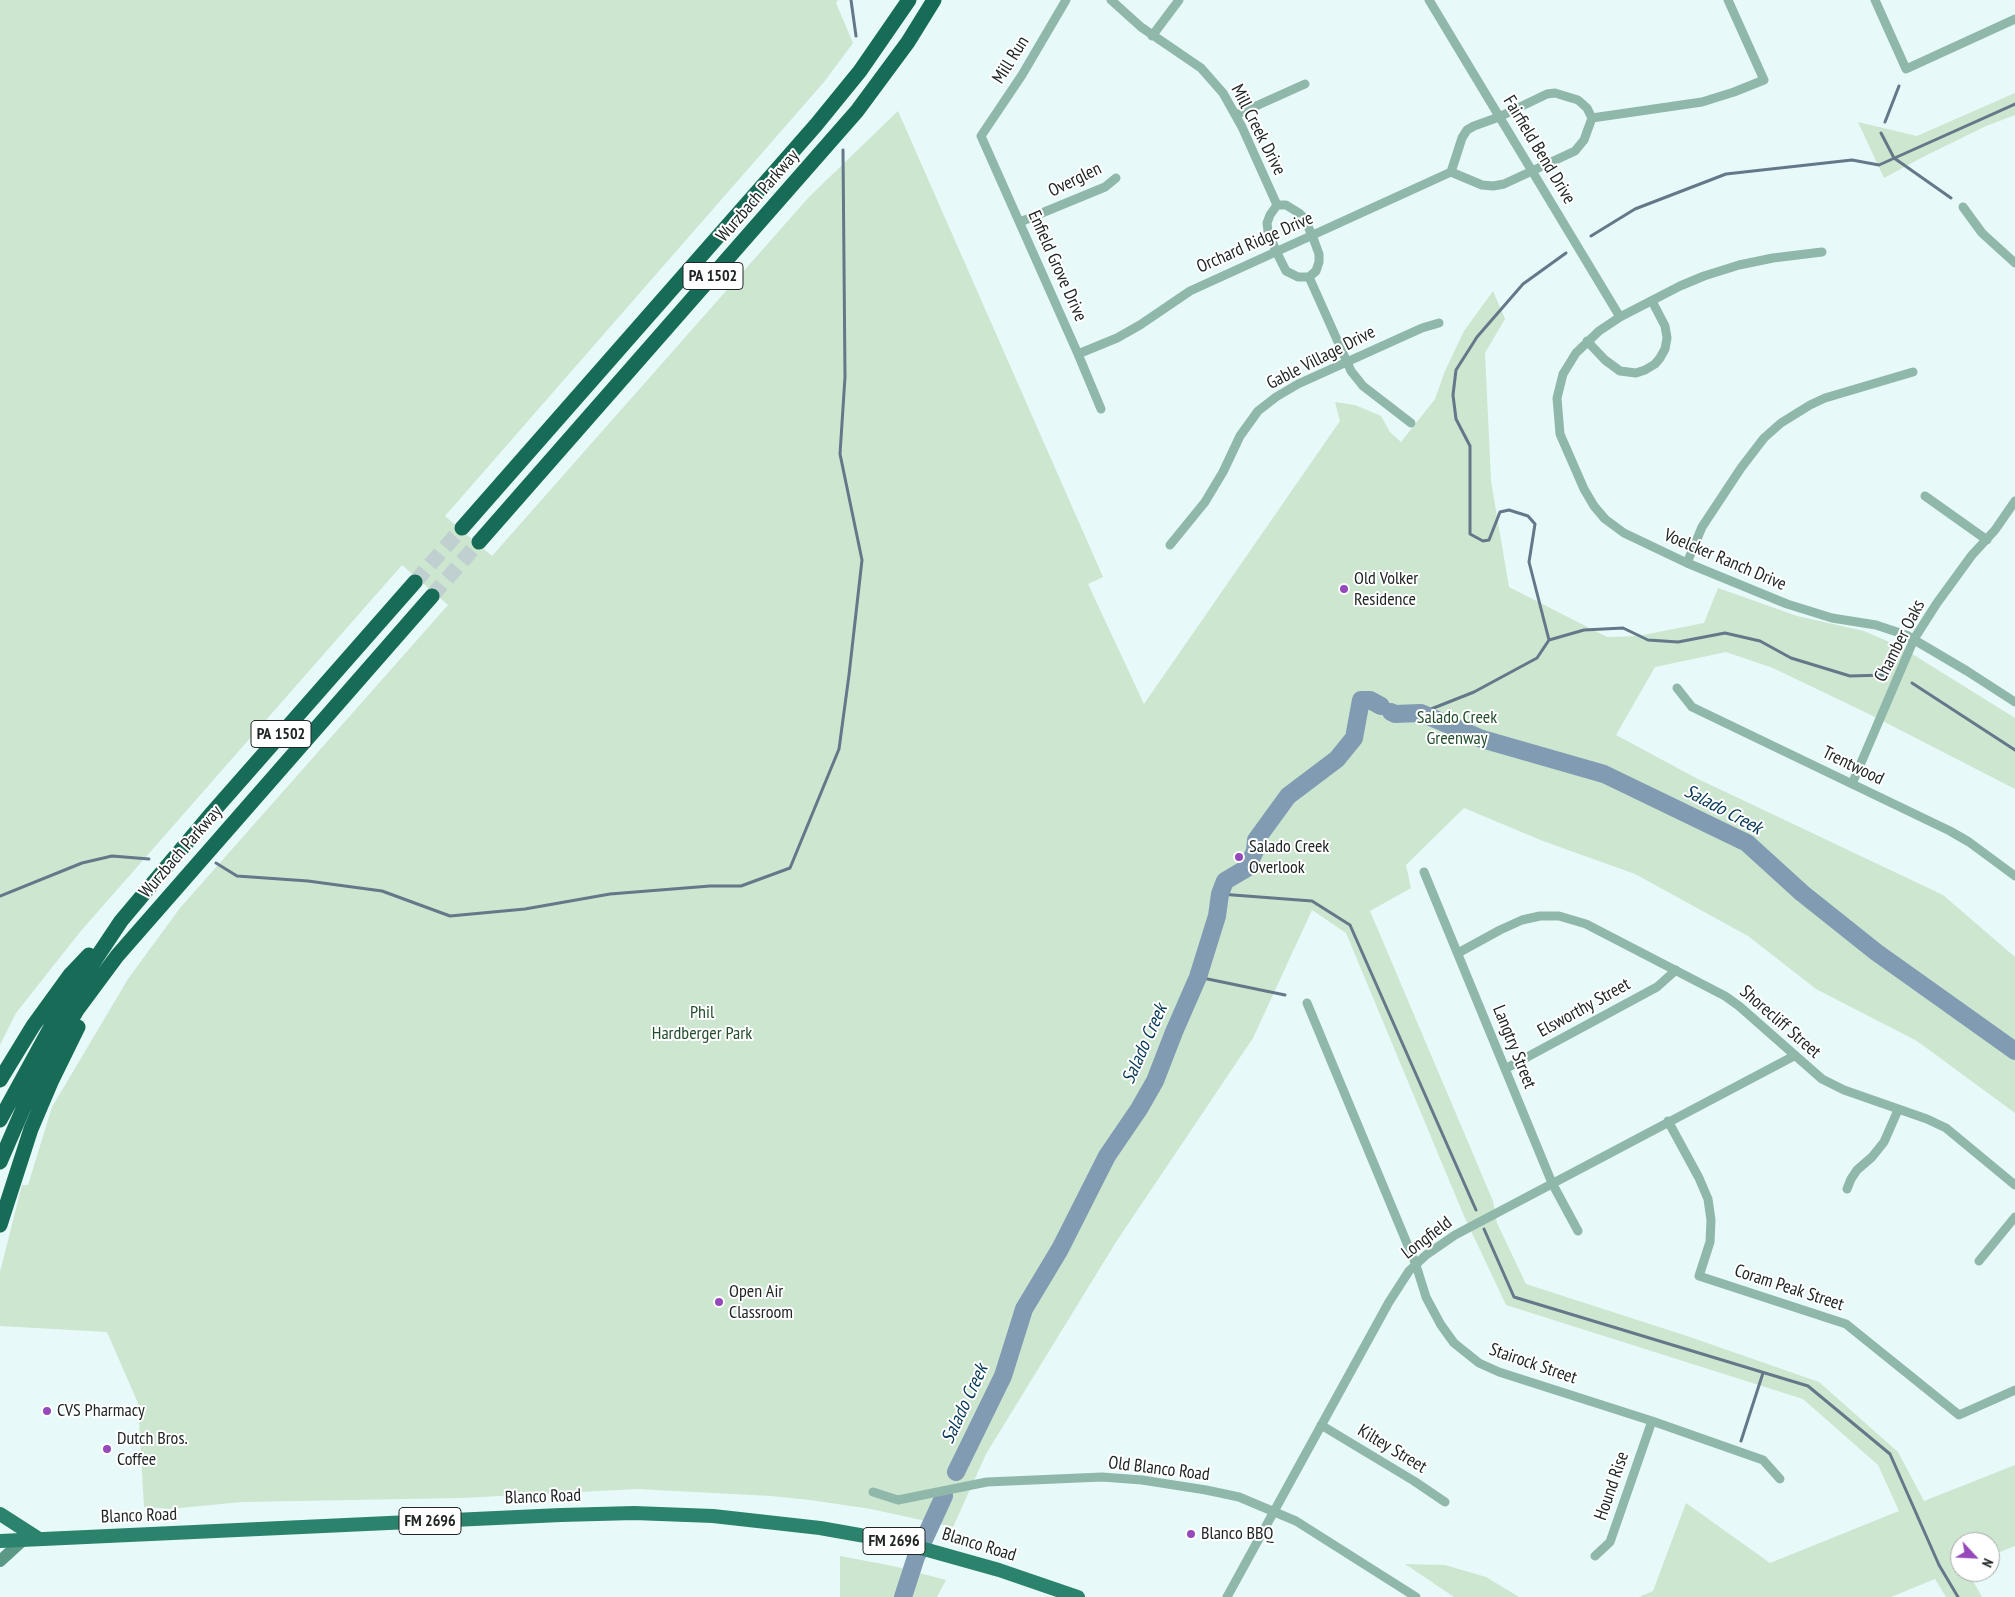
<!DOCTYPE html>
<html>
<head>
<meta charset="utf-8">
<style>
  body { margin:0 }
  #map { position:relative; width:2015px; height:1597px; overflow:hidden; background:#e8f9f9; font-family:"PT Sans Narrow",sans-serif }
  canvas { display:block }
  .north { position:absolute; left:1950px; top:1532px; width:50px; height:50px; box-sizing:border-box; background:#fff; border:1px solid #a6a8a8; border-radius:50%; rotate:115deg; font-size:14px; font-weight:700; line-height:20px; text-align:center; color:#202626 }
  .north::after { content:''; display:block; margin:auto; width:18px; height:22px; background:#9649ba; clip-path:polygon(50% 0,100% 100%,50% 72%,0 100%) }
</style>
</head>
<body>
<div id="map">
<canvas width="2015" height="1597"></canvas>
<div class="north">N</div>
</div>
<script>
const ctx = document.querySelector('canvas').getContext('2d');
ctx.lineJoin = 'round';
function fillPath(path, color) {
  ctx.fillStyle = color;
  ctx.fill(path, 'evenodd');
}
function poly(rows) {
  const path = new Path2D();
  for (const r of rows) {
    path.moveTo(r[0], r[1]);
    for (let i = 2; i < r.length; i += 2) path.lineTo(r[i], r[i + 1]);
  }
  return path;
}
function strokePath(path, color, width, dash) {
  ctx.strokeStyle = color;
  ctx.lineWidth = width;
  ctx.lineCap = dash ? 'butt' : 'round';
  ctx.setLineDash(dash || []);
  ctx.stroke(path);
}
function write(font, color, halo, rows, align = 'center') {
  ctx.font = font + ' "PT Sans Narrow",sans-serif';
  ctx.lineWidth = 4;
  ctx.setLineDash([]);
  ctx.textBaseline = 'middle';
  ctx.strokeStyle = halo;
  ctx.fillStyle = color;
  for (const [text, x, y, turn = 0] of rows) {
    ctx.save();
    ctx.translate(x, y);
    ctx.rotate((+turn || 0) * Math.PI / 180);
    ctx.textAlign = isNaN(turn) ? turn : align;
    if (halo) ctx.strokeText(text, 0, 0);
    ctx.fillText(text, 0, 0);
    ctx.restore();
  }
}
const green = poly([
  [0,0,838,0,836,3,853,43,824,82,445,516,492,556,809,197,898,111,1103,577,1088,584,1144,704,1340,421,1335,402,1355,405,1381,416,1390,432,1401,442,1435,399,1445,371,1464,331,1493,291,1505,319,1485,353,1491,481,1509,587,1607,637,1638,636,1704,623,1718,588,1797,616,1864,631,1901,647,2015,718,2015,789,1871,715,1773,668,1726,652,1655,667,1616,735,1696,778,1943,895,2015,957,2015,1113,1917,1041,1816,989,1748,936,1635,874,1543,841,1464,808,1406,865,1411,888,1370,911,1493,1201,1497,1223,1526,1284,1687,1336,1819,1382,1898,1452,1924,1501,2015,1465,2015,1546,1990,1556,1990,1542,1960,1542,1960,1572,1968,1572,1982,1597,1946,1597,1935,1579,1891,1597,1639,1597,1653,1591,1686,1503,1770,1563,1899,1511,1878,1465,1803,1399,1506,1305,1464,1216,1346,933,1312,910,1253,1038,1116,1242,986,1454,953,1527,871,1509,810,1500,771,1496,637,1489,461,1498,242,1502,169,1509,144,1507,138,1403,107,1332,0,1326,0,1272,22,1185,28,1185,52,1107,128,979,180,908,448,605,402,565,80,932,16,1013,0,1045],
  [2015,93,2015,115,1986,126,1923,157,1884,178,1858,122,1917,136],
  [840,1556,893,1566,946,1580,937,1597,840,1597],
  [1405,1564,1445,1565,1486,1577,1519,1597,1454,1597]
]);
const stream = poly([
  [851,0,856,36],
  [1885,122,1899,86],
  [1881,133,1894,158,1951,198],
  [1591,236,1635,209,1726,174,1852,160,1879,165,2015,104],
  [1549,640,1529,562,1535,524,1528,516,1509,510,1500,512,1489,540,1483,541,1470,534,1470,446,1456,419,1453,395,1456,370,1477,337,1523,284,1566,253],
  [1912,683,2015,750],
  [1421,713,1474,692,1537,658,1549,640,1584,630,1623,628,1648,640,1678,642,1725,633,1760,641,1791,658,1850,676,1885,675],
  [216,863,237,876,308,881,382,891,450,916,525,909,610,894,710,886,741,886,790,868,839,749,849,675,862,560,840,454,845,377,843,150],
  [1220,894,1312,901,1350,925,1476,1210],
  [0,896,82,863,112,856,149,859],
  [1198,977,1285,995],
  [1484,1229,1514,1297,1808,1386,1890,1454,1939,1565,1958,1597],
  [1741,1441,1763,1373]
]);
const river = poly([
  [1391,712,1395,714,1421,713,1482,739,1604,774,1747,843,1802,893,1876,952,2015,1051],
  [956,1472,1003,1376,1024,1309,1060,1249,1107,1156,1139,1109,1155,1081,1174,1032,1198,977,1217,916,1220,894,1225,881,1247,868,1255,851,1256,840,1288,796,1337,759,1354,738,1361,700,1370,700,1381,706],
  [903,1597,916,1557,944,1496]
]);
const highwayTunnel = poly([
  [415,582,462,528],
  [432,596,479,542]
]);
const street = poly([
  [1066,0,1022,75,981,136,1078,354,1101,409],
  [1111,0,1141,27,1201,68,1223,93,1242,127,1277,205],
  [1429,0,1620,317],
  [1875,0,1906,69,2015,19],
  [1152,36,1179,0],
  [1236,115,1305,84],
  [1592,118,1702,102,1734,92,1764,80,1728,0],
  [1277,205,1286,205,1299,213,1304,218,1312,235,1319,254,1319,262,1316,271,1309,277,1298,277,1286,271,1276,251,1268,231,1267,223,1270,215,1277,205],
  [1963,207,1982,233,2015,263],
  [1020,222,1105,187,1116,178],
  [1822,252,1773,258,1739,265,1704,276,1680,286,1620,317,1599,331,1576,353,1563,374,1557,398,1560,434,1584,489,1594,506,1605,519,1624,533,1687,563,1787,604,1832,618,1876,625,1906,635,1967,671,2015,702],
  [1309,277,1351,371,1363,386,1411,423],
  [1587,341,1605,360,1620,371,1636,373,1645,370,1655,364,1660,358,1665,349,1667,338,1665,326,1652,301],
  [1078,354,1117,338,1140,325,1190,291,1451,172,1462,138,1467,130,1474,126,1499,117,1547,94,1555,93,1578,100,1587,108,1592,118,1584,140,1575,151,1504,184,1493,186,1482,185,1451,172],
  [1925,496,1987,540],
  [1170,545,1205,502,1223,472,1240,436,1258,411,1276,397,1298,384,1422,328,1439,323],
  [1687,563,1702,527,1741,468,1764,438,1781,423,1810,405,1825,398,1913,372],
  [1677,688,1692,707,1950,831,1969,842,2015,876],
  [1852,784,1914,639,1937,603,1972,555,1995,530,2015,501],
  [1424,872,1552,1183,1578,1231],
  [1458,953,1500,930,1522,920,1540,916,1559,916,1586,924,1725,996,1739,1006,1822,1079,1844,1090,1927,1119,1946,1128,2015,1185],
  [1307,1003,1416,1265,1426,1297,1441,1325,1454,1343,1479,1363,1499,1372,1652,1421,1763,1460,1780,1479],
  [1505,1069,1657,987,1676,970],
  [1668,1121,1699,1178,1708,1199,1711,1220,1710,1242,1699,1276,1846,1324,1959,1415,2015,1390],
  [1847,1189,1851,1179,1857,1170,1872,1157,1884,1142,1898,1110],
  [1979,1261,2015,1217],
  [1321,1425,1414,1481,1445,1502],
  [873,1492,898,1500,987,1482,1102,1477,1142,1480,1206,1490,1239,1497,1296,1521,1416,1597],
  [1595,1556,1610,1542,1652,1421],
  [1227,1597,1389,1302,1409,1271,1426,1255,1455,1235,1794,1056]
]);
const secondary = poly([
  [0,1561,23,1540]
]);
const primary = poly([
  [0,1514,39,1539],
  [0,1541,561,1515,634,1513,713,1516,820,1528,899,1542,999,1570,1078,1597]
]);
const highway = poly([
  [462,528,816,125,860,71,909,0],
  [479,542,857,111,908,42,934,0],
  [0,1080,33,1026,70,975,89,955],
  [0,1120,53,1023,121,921,211,814,415,582],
  [0,1162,23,1109,41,1072,77,1010,117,956,432,596],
  [0,1225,31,1129,51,1082,78,1027]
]);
const markers = [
  [1344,589,5,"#9649ba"],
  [1239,857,5,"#9649ba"],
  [719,1302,5,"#9649ba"],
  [47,1411,5,"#9649ba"],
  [107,1449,5,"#9649ba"],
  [1191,1534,5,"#9649ba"]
];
const shields = [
  [713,276,60],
  [281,734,60],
  [430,1521,62],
  [894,1541,62]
];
const shieldNames = [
  ["PA 1502",713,276],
  ["PA 1502",281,734],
  ["FM 2696",430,1521],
  ["FM 2696",894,1541]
];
const streetNames = [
  ["Mill Run",1011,60,-58],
  ["Mill Creek Drive",1258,130,63],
  ["Fairfield Bend Drive",1539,150,59],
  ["Overglen",1075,180,-26],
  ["Wurzbach Parkway",758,196,-49],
  ["Orchard Ridge Drive",1255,243,-24],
  ["Enfield Grove Drive",1057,266,66],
  ["Gable Village Drive",1321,358,-27],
  ["Voelcker Ranch Drive",1725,560,23],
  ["Chamber Oaks",1900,641,-63],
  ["Trentwood",1853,766,26],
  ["Wurzbach Parkway",181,852,-49],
  ["Elsworthy Street",1584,1008,-29],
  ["Shorecliff Street",1780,1022,41],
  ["Langtry Street",1514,1047,68],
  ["Longfield",1427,1238,-37],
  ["Coram Peak Street",1789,1288,18],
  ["Stairock Street",1533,1364,19],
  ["Kiltey Street",1392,1449,31],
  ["Old Blanco Road",1159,1469,7],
  ["Hound Rise",1612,1486,-71],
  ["Blanco Road",543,1497,-2],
  ["Blanco Road",139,1516,-2],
  ["Blanco Road",979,1545,17]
];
const poiNames = [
  ["Old Volker",1354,579],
  ["Residence",1354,600],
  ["Salado Creek",1249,847],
  ["Overlook",1249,868],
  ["Open Air",729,1292],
  ["Classroom",729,1313],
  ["CVS Pharmacy",57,1411],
  ["Dutch Bros.",117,1439],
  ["Coffee",117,1460],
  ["Blanco BBQ",1201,1534]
];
const parkNames = [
  ["Salado Creek",1457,718],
  ["Greenway",1457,739],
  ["Phil",702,1013],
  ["Hardberger Park",702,1034]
];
const waterNames = [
  ["Salado Creek",1723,810,28],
  ["Salado Creek",1145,1044,-66],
  ["Salado Creek",965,1404,-65]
];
fillPath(green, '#cce6d0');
strokePath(stream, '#637888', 3);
strokePath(river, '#809bb2', 18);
strokePath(highwayTunnel, '#c0cfcf', 15, [15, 8]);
strokePath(street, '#8fb8aa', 9);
strokePath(secondary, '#5a9986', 12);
strokePath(primary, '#2b836d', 14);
strokePath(highway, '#176c58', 15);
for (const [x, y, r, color] of markers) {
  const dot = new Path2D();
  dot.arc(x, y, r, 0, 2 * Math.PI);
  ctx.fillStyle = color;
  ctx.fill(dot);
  strokePath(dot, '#fff', 2);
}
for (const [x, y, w] of shields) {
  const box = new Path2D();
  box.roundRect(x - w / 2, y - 13.5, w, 27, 4);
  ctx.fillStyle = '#fff';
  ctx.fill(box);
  strokePath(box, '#202626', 1);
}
write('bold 16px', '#202626', null, shieldNames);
write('18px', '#202626', '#fff', streetNames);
write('18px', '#202626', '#fff', poiNames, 'left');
write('18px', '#234f2d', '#fff', parkNames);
write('italic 19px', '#053858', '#fff', waterNames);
</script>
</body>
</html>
